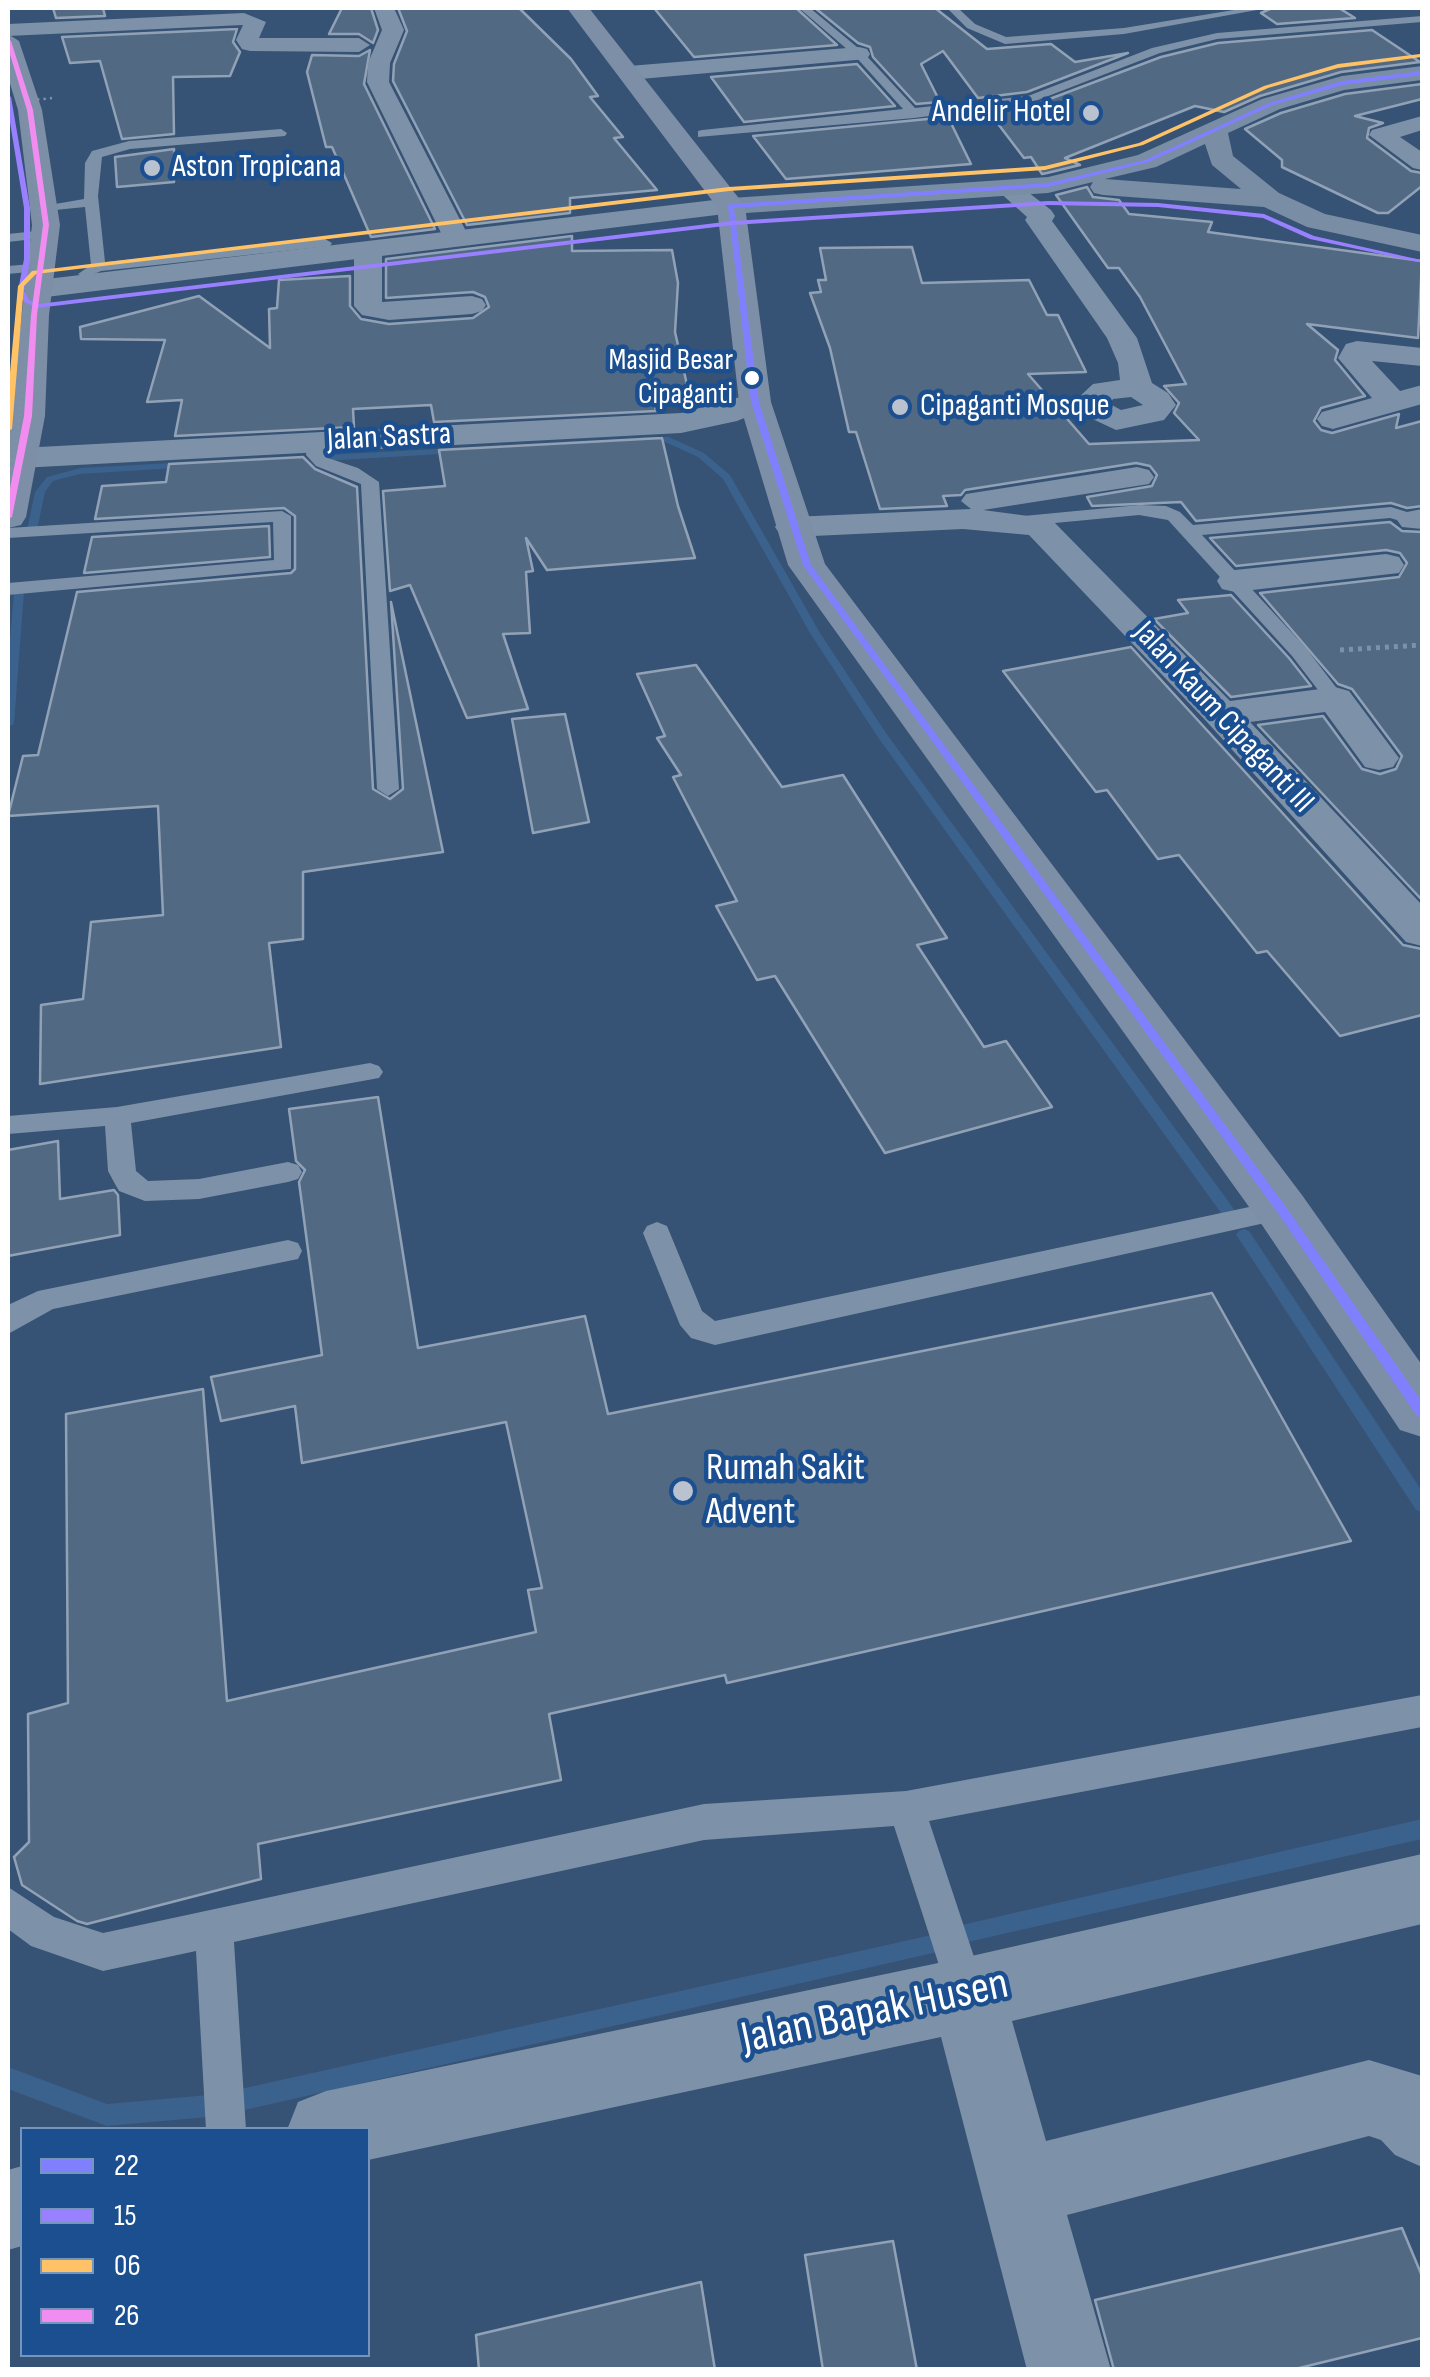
<!DOCTYPE html>
<html>
<head>
<meta charset="utf-8">
<style>
  body { margin:0 }
  #map { position:relative; width:1430px; height:2377px; overflow:hidden; background:#365274; font-family:"Sofia Sans Condensed",sans-serif }
  canvas { display:block }
  .frame { position:absolute; inset:0; border:10px solid #fff; pointer-events:none }
  .legend { position:absolute; left:20px; top:2127px; width:350px; height:230px; box-sizing:border-box; background:#1b4f8f; border:2px solid #7695bc; margin:0; padding:12px 18px; list-style:none; font-size:30px; color:#fff }
  .legend li { display:flex; align-items:center; gap:20px; height:50px }
  .legend b { width:50px; border:2px solid #7695bc }
</style>
</head>
<body>
<div id="map">
<canvas width="1430" height="2377"></canvas>
<div class="frame"></div>
<ul class="legend">
<li><b style="height:12px;background:#8080ff"></b>22</li>
<li><b style="height:12px;background:#9980ff"></b>15</li>
<li><b style="height:12px;background:#ffc266"></b>06</li>
<li><b style="height:12px;background:#f18df0"></b>26</li>
</ul>
</div>
<script>
const ctx = document.querySelector('canvas').getContext('2d');
ctx.lineJoin = 'round';
function poly(rows) {
  const path = new Path2D();
  for (const r of rows) {
    path.moveTo(r[0], r[1]);
    for (let i = 2; i < r.length; i += 2) path.lineTo(r[i], r[i + 1]);
  }
  return path;
}
function fillPath(path, color) {
  ctx.fillStyle = color;
  ctx.fill(path, 'evenodd');
}
function strokePath(path, color, width, dash) {
  ctx.strokeStyle = color;
  ctx.lineWidth = width;
  ctx.lineCap = dash ? 'butt' : 'round';
  ctx.setLineDash(dash || []);
  ctx.stroke(path);
}
function write(font, color, halo, rows, align = 'center') {
  ctx.font = font + ' "Sofia Sans Condensed",sans-serif';
  ctx.lineWidth = 9;
  ctx.setLineDash([]);
  ctx.textBaseline = 'middle';
  ctx.strokeStyle = halo;
  ctx.fillStyle = color;
  for (const [text, x, y, turn = 0] of rows) {
    ctx.save();
    ctx.translate(x, y);
    ctx.rotate((+turn || 0) * Math.PI / 180);
    ctx.textAlign = isNaN(turn) ? turn : align;
    if (halo) ctx.strokeText(text, 0, 0);
    ctx.fillText(text, 0, 0);
    ctx.restore();
  }
}
const stream = poly([
  [643,437,669,437,704,453,730,475,820,633,886,733,1231,1205,1234,1209,1231,1213,1221,1213,877,736,810,633,723,479,698,457,665,442,640,442,640,438,643,437],
  [455,448,458,449,458,453,324,461,319,458,324,455,455,448],
  [189,462,192,463,192,467,80,474,53,481,45,492,37,530,32,533,27,530,35,492,47,477,80,468,189,462],
  [19,589,24,592,14,724,8,727,8,664,14,592,19,589],
  [1244,1229,1249,1231,1422,1491,1422,1512,1416,1510,1239,1239,1236,1235,1239,1231,1244,1229],
  [1422,1819,1422,1839,950,1946,942,1951,236,2112,228,2109,227,2113,219,2116,107,2126,8,2089,8,2067,107,2104,219,2094,227,2097,228,2093,236,2090,945,1932,953,1927,1422,1819]
]);
const building = poly([
  [53,8,103,8,105,16,56,18,53,8],
  [342,8,371,8,378,30,373,43,359,34,329,34,342,8],
  [398,8,519,8,571,59,598,96,590,97,623,137,614,138,657,190,570,198,570,213,467,225,393,81,394,64,407,31,398,8],
  [654,8,796,8,837,45,694,57,654,8],
  [815,8,935,8,987,49,1051,44,1075,62,1128,53,1027,92,978,98,943,51,921,64,940,102,916,104,873,57,870,47,858,43,815,8],
  [1272,8,1339,8,1355,18,1277,24,1261,13,1272,8],
  [237,29,233,42,240,52,230,76,173,77,174,134,122,139,100,61,70,63,62,37,237,29],
  [1372,30,1420,62,1341,72,1260,96,1224,112,1195,106,1065,158,1080,165,1047,173,1042,174,1031,157,1024,158,989,112,1031,106,1161,57,1218,43,1372,30],
  [370,50,364,84,435,229,371,237,332,147,326,147,307,72,312,55,359,56,370,50],
  [857,64,895,106,744,122,711,77,857,64],
  [1422,84,1422,99,1355,116,1383,123,1369,128,1367,138,1411,171,1422,173,1422,186,1388,213,1378,213,1282,167,1282,160,1245,129,1281,113,1345,94,1422,84],
  [948,117,971,164,786,179,753,136,948,117],
  [174,149,174,182,117,187,115,157,174,149],
  [1087,187,1093,197,1119,200,1129,214,1212,222,1208,232,1422,261,1418,338,1307,324,1338,350,1335,360,1365,396,1321,408,1314,421,1321,430,1332,433,1399,414,1396,428,1422,421,1422,506,1407,508,1391,503,1196,521,1181,502,1092,506,1087,497,1152,486,1157,475,1150,466,1136,463,965,490,961,495,943,496,947,506,880,509,856,432,849,432,830,348,810,293,821,292,818,280,826,280,820,248,912,247,922,283,1029,280,1047,315,1058,315,1086,372,1028,374,1089,444,1199,440,1174,413,1179,403,1164,386,1186,384,1140,297,1119,268,1108,268,1056,195,1087,187],
  [572,236,572,251,672,250,678,283,675,332,690,398,654,402,656,411,434,422,431,405,353,409,354,427,175,436,182,400,147,402,165,340,81,339,80,327,199,296,270,348,269,309,277,308,279,280,350,276,350,306,361,319,389,324,473,318,489,307,485,297,473,292,386,298,386,259,572,236],
  [662,438,678,506,695,558,547,570,526,538,533,571,526,572,530,633,503,634,528,709,467,718,410,585,390,591,383,491,445,486,439,450,662,438],
  [303,457,315,469,357,487,373,789,390,799,403,789,391,602,443,852,303,872,303,939,269,943,281,1047,40,1084,41,1005,83,999,91,922,163,915,158,806,8,816,23,756,38,755,77,592,291,573,295,569,295,516,284,508,95,519,102,486,166,482,169,464,303,457],
  [1390,522,1402,531,1422,532,1422,900,1258,725,1323,716,1362,769,1380,774,1396,769,1402,756,1352,689,1338,684,1260,593,1399,577,1407,563,1400,553,1386,550,1236,566,1210,538,1390,522],
  [269,526,270,557,84,573,92,537,269,526],
  [1231,595,1289,658,1311,686,1231,697,1154,619,1188,613,1178,600,1231,595],
  [1131,647,1403,945,1422,949,1422,1015,1340,1036,1267,951,1257,953,1179,855,1158,859,1107,790,1096,792,1003,671,1131,647],
  [696,665,782,787,843,775,947,938,917,945,984,1047,1006,1041,1052,1107,885,1153,775,976,757,980,716,906,737,901,673,777,681,775,657,738,665,736,637,674,696,665],
  [565,714,589,822,533,833,512,719,565,714],
  [378,1097,418,1348,585,1316,608,1414,1212,1293,1351,1541,727,1683,725,1675,549,1714,561,1780,258,1844,261,1879,87,1924,77,1921,22,1885,14,1857,29,1842,28,1714,68,1703,66,1414,203,1389,227,1701,536,1632,528,1590,542,1588,506,1422,302,1463,295,1406,221,1421,211,1377,322,1355,299,1182,305,1170,296,1161,289,1109,378,1097],
  [58,1141,60,1199,114,1190,118,1195,120,1235,8,1256,8,1150,58,1141],
  [1402,2228,1422,2276,1422,2338,1291,2370,1114,2370,1095,2300,1402,2228],
  [893,2241,917,2370,823,2370,805,2255,893,2241],
  [701,2282,715,2370,479,2370,476,2335,701,2282]
]);
const path = poly([
  [1340,650,1422,645]
]);
const service = poly([
  [799,8,810,8,863,52,915,108,1028,96,1152,48,1217,33,1422,16,1422,22,1217,39,1160,53,1030,103,914,118,698,137,698,131,702,130,903,109,855,56,799,8],
  [947,8,958,8,975,24,1006,37,1124,28,1246,8,1268,8,1124,34,1005,44,967,28,947,8],
  [281,129,287,133,285,136,130,149,102,157,98,196,105,262,325,239,332,243,330,246,101,271,85,278,78,274,91,265,85,207,45,211,38,207,84,199,85,163,92,151,129,141,281,129],
  [46,230,53,234,51,237,8,242,8,234,46,230],
  [43,263,48,264,48,270,8,274,8,266,43,263],
  [308,438,320,438,328,458,358,468,379,482,399,789,388,796,377,789,361,484,316,466,306,455,308,438],
  [1139,505,1166,506,1180,512,1193,525,1391,507,1420,516,1420,524,1414,525,1390,518,1202,535,1306,648,1345,699,1342,703,1328,703,1292,656,1168,520,1139,515,1013,527,1004,522,1013,517,1139,505],
  [282,511,291,516,291,569,8,595,8,583,274,560,273,522,8,538,8,528,282,511],
  [370,1063,379,1066,383,1072,379,1078,131,1123,136,1171,148,1181,199,1179,288,1162,298,1165,302,1172,298,1179,288,1182,199,1199,145,1201,119,1191,115,1184,108,1171,105,1126,8,1134,8,1116,117,1107,370,1063],
  [1282,1200,1292,1203,1296,1210,1292,1217,715,1345,691,1338,680,1325,643,1233,647,1226,657,1222,667,1226,702,1311,715,1321,1282,1200],
  [288,1240,298,1243,302,1251,298,1259,53,1309,8,1334,8,1305,38,1291,288,1240],
  [1422,1695,1422,1727,929,1821,986,1993,981,2007,967,2012,953,2007,948,1993,894,1826,704,1840,234,1942,246,2130,206,2130,196,1951,103,1971,31,1946,8,1929,8,1887,54,1917,103,1933,704,1804,906,1791,1422,1695]
]);
const minor = poly([
  [374,8,394,8,404,30,390,63,389,82,470,239,467,245,447,245,444,239,367,82,368,63,382,30,374,8],
  [244,13,266,22,259,38,359,38,370,45,359,52,250,51,242,49,236,40,243,25,8,36,8,24,244,13],
  [859,47,867,49,870,54,867,59,629,80,618,73,629,66,859,47],
  [1422,116,1422,130,1400,137,1422,152,1422,170,1413,168,1369,135,1372,130,1422,116],
  [1010,182,1019,185,1051,210,1055,216,1052,221,1137,338,1152,383,1168,393,1176,405,1164,420,1116,430,1084,415,1079,408,1078,398,1093,384,1120,380,1118,363,1107,338,1025,220,1027,217,997,190,1010,182],
  [1131,397,1143,405,1121,410,1110,404,1113,399,1131,397],
  [368,242,382,250,382,302,472,296,482,299,486,305,482,311,472,314,389,320,362,315,354,306,354,250,368,242],
  [1357,341,1422,348,1422,366,1372,361,1400,391,1422,385,1422,404,1333,429,1322,426,1317,419,1322,412,1372,398,1338,358,1346,344,1357,341],
  [755,393,766,395,771,402,766,409,737,421,681,433,20,468,8,464,8,451,20,448,681,413,755,393],
  [1137,467,1149,470,1154,477,1149,484,983,510,1051,519,1230,701,1335,687,1349,691,1399,758,1393,767,1379,770,1365,767,1325,712,1250,722,1422,905,1422,946,1406,942,1207,722,1029,535,963,529,792,537,780,534,775,527,780,520,792,517,971,509,961,501,966,494,1137,467],
  [1422,509,1422,529,1402,527,1397,520,1402,513,1422,509],
  [1386,554,1399,557,1404,565,1399,573,1235,592,1222,589,1217,581,1222,573,1235,570,1386,554],
  [1422,1854,1422,1924,1012,2021,1046,2141,1369,2060,1422,2076,1422,2167,1395,2155,1381,2140,1369,2136,1067,2215,1111,2370,1027,2370,941,2037,368,2160,368,2130,287,2130,298,2102,326,2091,967,1957,1422,1854],
  [22,2166,22,2246,8,2250,8,2170,22,2166]
]);
const tertiary = poly([
  [731,198,741,200,745,206,741,212,38,298,28,295,23,289,28,283,38,280,731,198]
]);
const secondary = poly([
  [1422,66,1422,80,1344,90,1280,109,1228,133,1233,156,1279,193,1325,214,1422,235,1422,252,1307,227,1264,207,1103,195,1094,193,1090,187,1093,182,1048,193,731,214,717,206,731,198,1048,177,1138,155,1262,99,1342,76,1422,66],
  [1205,144,1212,165,1241,189,1105,179,1156,167,1205,144]
]);
const primary = poly([
  [567,8,589,8,745,206,771,402,825,564,1302,1195,1422,1365,1422,1437,1400,1430,1262,1225,788,565,739,402,717,207,567,8],
  [8,34,19,41,42,110,60,225,49,315,45,416,26,517,21,525,8,528,8,434,32,225,18,110,8,77,8,34]
]);
const pathBridgeFar2 = poly([
  [8,38,24,101,37,204],
  [24,101,52,98]
]);
const pathBridgeFar1 = poly([
  [42,224,59,222],
  [13,461,43,247,37,202]
]);
const pathBridge = poly([
  [8,488,13,458],
  [8,515,18,513]
]);
const bus1 = poly([
  [1422,71,1422,75,1343,85,1273,105,1149,162,1048,187,734,208,759,402,811,565,1286,1207,1422,1402,1422,1418,1417,1416,1278,1213,803,565,751,402,728,206,731,204,1048,183,1145,160,1269,103,1342,81,1422,71]
]);
const bus2 = poly([
  [8,95,11,97,30,208,30,259,24,291,29,300,38,304,733,221,1048,201,1158,203,1264,214,1314,236,1421,260,1418,262,1310,239,1263,218,1158,207,1048,205,733,225,37,308,24,302,18,291,24,259,24,208,8,110,8,95]
]);
const bus3 = poly([
  [1420,54,1422,57,1338,68,1268,88,1143,145,1045,170,729,191,36,274,24,286,12,429,8,431,8,394,18,286,32,271,729,187,1045,166,1139,143,1264,86,1338,64,1420,54]
]);
const bus4 = poly([
  [8,39,11,41,33,110,49,225,37,315,32,416,12,517,8,519,8,499,24,416,31,315,43,225,27,110,8,48,8,39]
]);
const markers = [
  [1091,113,10,"#b9c2ce"],
  [152,168,10,"#b9c2ce"],
  [752,378,9,"#fff"],
  [900,407,10,"#b9c2ce"],
  [683,1491,12,"#b9c2ce"]
];
const farBusnames = [
  ["Masjid Besar",733,361],
  ["Cipaganti",733,395]
];
const farPoinames = [
  ["Andelir Hotel",1071,113,"right"],
  ["Aston Tropicana",172,168],
  ["Cipaganti Mosque",920,407]
];
const farStreetnames = [
  ["Jalan Sastra",389,438,-3],
  ["Jalan Kaum Cipaganti III",1223,718,47]
];
const poiNames = [
  ["Rumah Sakit",706,1469],
  ["Advent",706,1513]
];
const nearStreetnames = [
  ["Jalan Bapak Husen",875,2013,-12]
];
fillPath(stream, '#3b618d');
fillPath(building, '#526984');
strokePath(building, '#92a2b6', 2.5);
strokePath(path, '#7d92a8', 5, [4, 5]);
fillPath(service, '#7d92a8');
fillPath(minor, '#7d92a8');
fillPath(tertiary, '#7d92a8');
fillPath(secondary, '#798da4');
fillPath(primary, '#7d8ea7');
strokePath(pathBridgeFar2, '#7d92a8', 2.5, [2.5, 4]);
strokePath(pathBridgeFar1, '#7d92a8', 4, [2.5, 4]);
strokePath(pathBridge, '#7d92a8', 5, [4, 5]);
fillPath(bus1, '#8080ff');
fillPath(bus2, '#9980ff');
fillPath(bus3, '#ffc266');
fillPath(bus4, '#f18df0');
for (const [x, y, r, color] of markers) {
  const dot = new Path2D();
  dot.arc(x, y, r, 0, 2 * Math.PI);
  ctx.fillStyle = color;
  ctx.fill(dot);
  strokePath(dot, '#1b4f8f', 4);
}
write('30px', '#fff', '#1b4f8f', farBusnames, 'right');
write('32px', '#fff', '#1b4f8f', farPoinames, 'left');
write('32px', '#fff', '#1b4f8f', farStreetnames);
write('38px', '#fff', '#1b4f8f', poiNames, 'left');
write('45px', '#fff', '#1b4f8f', nearStreetnames);
</script>
</body>
</html>
